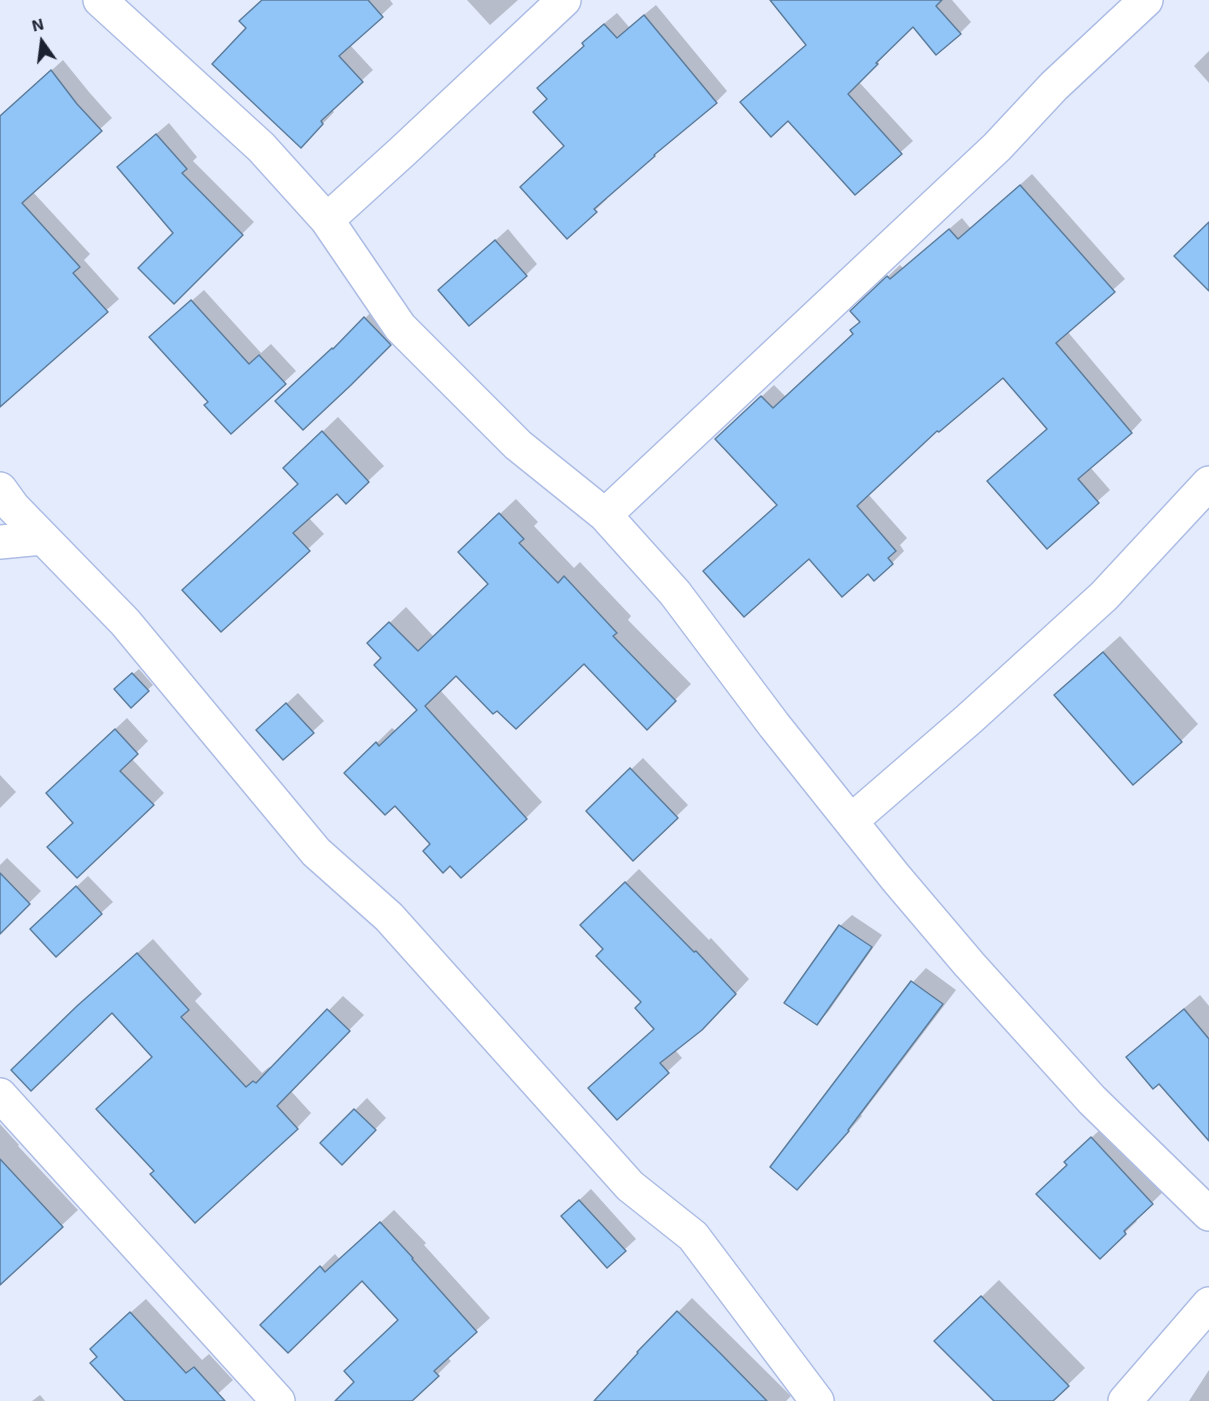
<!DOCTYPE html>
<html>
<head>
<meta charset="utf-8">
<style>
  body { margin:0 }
  #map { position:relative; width:1209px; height:1401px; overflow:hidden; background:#e4ebfc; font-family:"Exo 2",sans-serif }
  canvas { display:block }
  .north { position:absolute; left:12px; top:12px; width:60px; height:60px; -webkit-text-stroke:4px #e4ebfc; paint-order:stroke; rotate:346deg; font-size:16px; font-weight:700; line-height:24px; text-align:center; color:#1c2131 }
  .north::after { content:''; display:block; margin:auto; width:21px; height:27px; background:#1c2131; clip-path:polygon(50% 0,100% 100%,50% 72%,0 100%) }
</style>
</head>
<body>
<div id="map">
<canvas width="1209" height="1401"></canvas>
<div class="north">N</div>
</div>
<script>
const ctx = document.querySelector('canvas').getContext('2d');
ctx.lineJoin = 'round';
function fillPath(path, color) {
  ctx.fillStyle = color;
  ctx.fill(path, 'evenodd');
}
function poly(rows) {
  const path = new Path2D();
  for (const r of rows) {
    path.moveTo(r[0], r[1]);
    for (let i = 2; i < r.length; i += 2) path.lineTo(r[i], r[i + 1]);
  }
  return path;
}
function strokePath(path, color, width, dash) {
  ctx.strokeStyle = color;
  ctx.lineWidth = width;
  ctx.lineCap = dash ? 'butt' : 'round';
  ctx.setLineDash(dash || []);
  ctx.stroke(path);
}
const shadow = poly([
  [263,0,390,0,393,4,350,45,373,70,331,109,334,112,313,134,248,28],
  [467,0,518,0,490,25],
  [772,0,952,0,971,22,960,33,913,25,887,51,888,52,859,82,913,141,855,193,788,119,742,102,807,44],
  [656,5,727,91,716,102,605,197,607,199,567,237,565,146,549,99,586,45,584,43,595,31,617,13,629,27],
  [1209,51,1209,83,1194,66],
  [63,60,89,92,112,118,32,191,90,254,84,260,119,299,0,405,0,117],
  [169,123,197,157,193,161,254,222,174,302,175,233,130,156],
  [1032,174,1125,279,1067,331,1142,420,1131,432,1090,467,1110,490,1047,546,1048,428,1003,376,938,429,868,494,907,538,900,545,904,551,892,563,874,578,868,572,809,557,779,504,729,427,774,385,786,397,855,334,861,321,864,299,900,265,903,268,962,218,971,229],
  [508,229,537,264,526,275,440,290],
  [204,290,261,353,271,344,296,371,231,432,210,402,163,326],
  [375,308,400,334,350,384,287,391,343,339,344,340],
  [338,417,384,466,368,481,337,492,308,517,324,534,221,630,299,483,300,453],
  [516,499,538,522,534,526,574,568,580,562,631,616,628,620,691,684,647,728,584,662,457,674,440,690,542,802,526,818,432,844,395,804,346,773,392,728,396,731,418,710,383,658,369,643,406,607,434,637,490,584,475,537],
  [1120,636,1198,724,1181,741,1073,678],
  [139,669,153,685,131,705,121,684],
  [298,693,324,721,312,732,270,719],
  [127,718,148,741,131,758,164,793,153,804,75,822,59,782],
  [643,758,688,805,633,859,588,811],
  [0,775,16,792,0,808],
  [7,858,41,891,0,932,0,865],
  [639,869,709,940,711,938,749,979,716,1015,675,1050,682,1058,617,1118,656,1028,643,1002,606,949,582,925],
  [88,876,113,902,101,913,43,918],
  [852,915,882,935,828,1012,817,1023,840,926],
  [153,939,202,994,195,1001,262,1073,269,1067,271,1069,343,996,364,1015,290,1090,311,1113,297,1128,156,1171,153,1056,93,992],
  [926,968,956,990,861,1115,862,1116,811,1174,797,1188,772,1167,913,982],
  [1200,995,1209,1006,1209,1139,1159,1082,1128,1057,1143,1042],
  [367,1098,386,1118,342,1163,322,1143],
  [0,1124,19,1145,18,1146,78,1210,0,1283],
  [1103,1127,1163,1192,1135,1219,1137,1221,1100,1257,1069,1165,1077,1151],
  [591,1189,636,1239,624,1250,575,1204],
  [394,1210,426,1243,424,1245,490,1318,447,1357,451,1361,411,1401,358,1401,400,1320,363,1279,262,1325,335,1254,340,1260],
  [999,1280,1085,1368,1051,1401,996,1401,936,1341],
  [692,1298,791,1396,786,1401,596,1401,639,1352],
  [146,1299,202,1360,209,1354,233,1380,210,1401,127,1401,99,1356,106,1334],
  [1209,1370,1209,1401,1189,1401],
  [40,1395,45,1401,32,1401]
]);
const building = poly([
  [262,0,368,0,383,17,339,56,363,82,321,121,323,124,301,148,212,64,246,28,239,21,262,0],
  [770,0,942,0,936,6,961,34,936,55,913,27,876,63,878,64,848,94,902,154,855,195,788,121,771,137,740,102,806,45,770,0],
  [644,15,717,103,654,155,655,156,594,209,597,212,567,239,520,187,564,146,533,112,547,99,537,88,584,46,582,43,604,24,617,38,644,15],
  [51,70,77,104,102,131,22,203,80,267,73,273,108,312,0,407,0,116,51,70],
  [156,134,187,169,182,173,243,235,174,304,138,268,173,233,117,167,156,134],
  [1020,185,1115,292,1056,343,1132,433,1078,479,1099,503,1047,549,987,481,1047,429,1003,378,939,432,937,431,857,506,896,551,888,558,893,564,874,581,868,574,842,597,809,559,744,617,703,571,777,505,715,439,761,396,773,408,853,334,850,330,860,322,850,311,887,276,890,279,949,229,958,239,1020,185],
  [1209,222,1209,291,1174,256,1209,222],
  [495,240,527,276,469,326,438,290,495,240],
  [191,300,249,364,259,355,286,384,231,434,204,405,208,402,149,337,191,300],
  [364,317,391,345,351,385,303,430,275,401,332,348,333,349,364,317],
  [322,431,369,482,346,504,337,494,293,533,310,551,221,632,182,590,298,484,283,468,322,431],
  [499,513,524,539,519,543,558,583,564,576,617,633,613,636,676,701,647,730,584,664,516,729,497,711,493,714,456,676,425,706,527,819,461,878,450,866,443,873,423,851,430,844,395,806,385,815,344,773,376,742,379,746,417,710,374,665,381,658,367,643,389,622,418,651,488,584,458,552,499,513],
  [1103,652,1182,742,1133,785,1054,695,1103,652],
  [132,673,149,691,131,708,114,689,132,673],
  [286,703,314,733,283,760,256,730,286,703],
  [115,729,138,754,120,771,154,805,77,878,47,847,73,823,46,793,115,729],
  [630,768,678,818,633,861,586,811,630,768],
  [0,873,30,904,0,934,0,873],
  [625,882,694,952,696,951,736,994,702,1030,660,1063,669,1073,617,1120,588,1088,654,1029,635,1008,641,1002,596,956,603,949,580,925,625,882],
  [76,886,102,914,56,957,30,929,76,886],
  [839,925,872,947,817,1025,784,1003,839,925],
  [137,953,189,1010,181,1017,246,1087,253,1081,256,1083,327,1009,350,1031,277,1106,298,1129,195,1223,150,1174,154,1171,96,1109,152,1057,112,1013,31,1091,11,1070,77,1006,137,953],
  [911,981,943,1004,848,1130,849,1131,797,1190,770,1167,911,981],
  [1184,1009,1209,1039,1209,1141,1159,1084,1153,1089,1126,1057,1184,1009],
  [354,1109,376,1130,342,1165,320,1143,354,1109],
  [1091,1137,1153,1204,1124,1231,1126,1234,1100,1259,1036,1194,1067,1165,1064,1162,1091,1137],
  [0,1159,63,1227,0,1285,0,1159],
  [579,1200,626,1251,607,1268,561,1216,579,1200],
  [380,1222,413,1258,412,1259,477,1332,434,1371,439,1376,412,1401,335,1401,354,1382,344,1371,398,1320,362,1281,288,1353,260,1325,320,1266,325,1272,380,1222],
  [981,1296,1069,1386,1053,1401,994,1401,934,1341,981,1296],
  [677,1311,720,1353,767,1401,594,1401,638,1353,637,1352,677,1311],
  [130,1312,186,1373,194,1367,225,1401,125,1401,90,1363,97,1357,90,1349,130,1312]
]);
const street = poly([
  [100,0,261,147,327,220,400,327,518,445,605,515,675,593,774,725,896,878,969,964,1092,1100,1209,1214],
  [327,220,403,151,564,0],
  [0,489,13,507,125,622,316,852,389,917,630,1186,693,1236,817,1401],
  [605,515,997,147,1054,86,1146,0],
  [0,542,42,538],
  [851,821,969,719,1104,596,1209,483],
  [0,1095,278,1401],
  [1125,1401,1209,1304]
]);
fillPath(shadow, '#0003');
fillPath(building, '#91c5f8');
strokePath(building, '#5c7c9b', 1.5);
strokePath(street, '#acbce4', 36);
strokePath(street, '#fff', 33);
</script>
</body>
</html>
